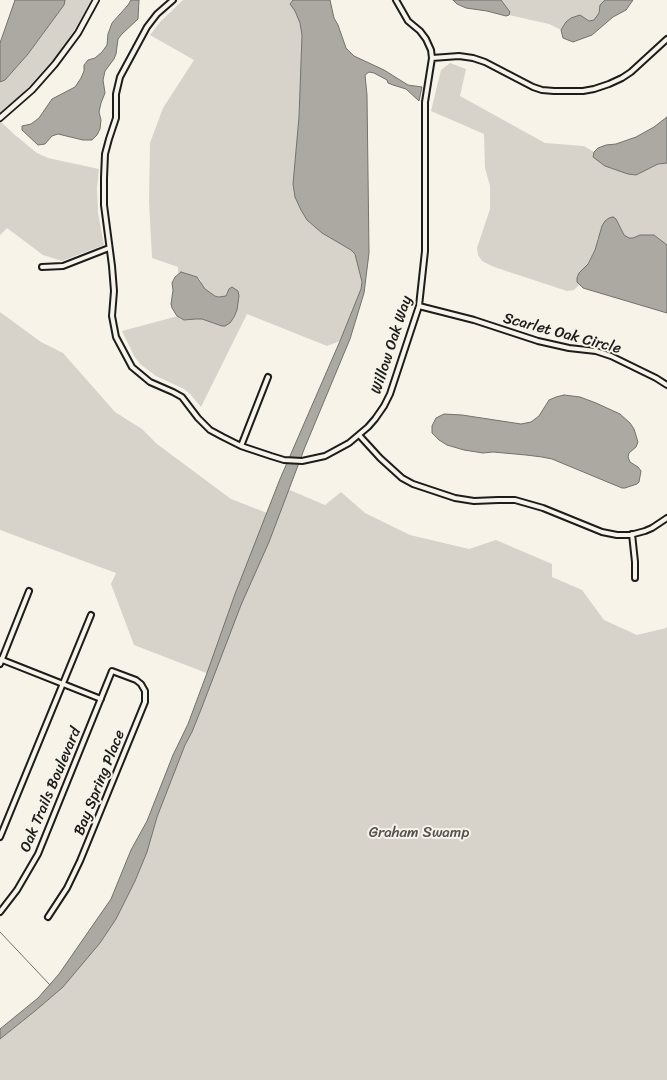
<!DOCTYPE html>
<html>
<head>
<meta charset="utf-8">
<style>
  body { margin:0 }
  canvas { display:block; background:#f7f3e8 }
</style>
</head>
<body>
<canvas width="667" height="1080"></canvas>
<script>
const ctx = document.querySelector('canvas').getContext('2d');
ctx.lineJoin = 'round';
function fillPath(path, color) {
  ctx.fillStyle = color;
  ctx.fill(path, 'evenodd');
}
function poly(rows) {
  const path = new Path2D();
  for (const r of rows) {
    path.moveTo(r[0], r[1]);
    for (let i = 2; i < r.length; i += 2) path.lineTo(r[i], r[i + 1]);
  }
  return path;
}
function strokePath(path, color, width, dash) {
  ctx.strokeStyle = color;
  ctx.lineWidth = width;
  ctx.lineCap = dash ? 'butt' : 'round';
  ctx.setLineDash(dash || []);
  ctx.stroke(path);
}
function write(font, color, halo, rows, align = 'center') {
  ctx.font = font + ' Sriracha,sans-serif';
  ctx.lineWidth = 4;
  ctx.setLineDash([]);
  ctx.textBaseline = 'middle';
  ctx.strokeStyle = halo;
  ctx.fillStyle = color;
  for (const [text, x, y, turn = 0] of rows) {
    ctx.save();
    ctx.translate(x, y);
    ctx.rotate((+turn || 0) * Math.PI / 180);
    ctx.textAlign = isNaN(turn) ? turn : align;
    if (halo) ctx.strokeText(text, 0, 0);
    ctx.fillText(text, 0, 0);
    ctx.restore();
  }
}
const green = poly([
  [65,0,91,0,77,26,60,52,23,93,0,115,0,82,5,80,28,54,64,5],
  [183,0,293,0,290,4,295,11,300,23,302,35,299,117,293,184,295,197,307,220,322,233,351,250,355,254,362,283,361,289,340,341,327,346,247,314,201,407,190,394,184,389,156,376,140,364,134,356,122,331,178,316,180,319,187,320,196,319,202,319,222,326,230,323,234,317,237,310,239,294,228,292,226,296,221,297,211,294,205,289,202,285,200,279,195,276,190,275,181,272,178,274,178,267,152,258,149,201,150,143,163,108,194,60,150,35,161,21],
  [501,0,605,0,604,1,599,9,598,15,594,20,589,21,583,17,563,27,561,30,549,24,509,15,510,12],
  [450,63,466,69,460,96,545,143,584,146,594,152,593,157,636,175,658,164,667,163,667,245,654,235,640,235,633,238,629,238,624,235,616,219,598,237,595,250,577,282,579,285,574,290,567,291,494,267,482,261,478,255,477,248,490,209,490,186,485,168,484,134,431,111,441,70],
  [0,122,1,122,15,135,37,153,48,158,99,169,97,188,98,213,104,245,62,261,43,255,7,228,0,235],
  [0,312,41,342,63,353,115,412,142,429,157,444,231,499,267,513,278,485,325,505,341,492,365,513,410,535,469,549,496,540,552,564,552,577,582,590,604,620,637,635,666,628,667,627,667,1080,0,1080,0,1039,35,1011,63,987,100,943,116,919,135,881,147,852,157,817,185,745,192,732,214,676,134,645,111,584,116,573,0,530]
]);
const water = poly([
  [15,0,65,0,64,5,28,54,5,80,0,82,0,43,15,0],
  [131,0,139,0,138,19,122,34,118,39,116,54,114,59,105,71,103,80,105,93,101,103,99,112,101,120,100,129,97,135,92,140,83,140,58,134,52,136,45,144,38,145,22,130,22,126,31,124,39,118,52,99,75,87,81,78,84,71,84,65,88,60,95,58,102,52,107,45,108,34,112,23,128,5,131,0],
  [293,0,330,0,334,18,338,25,346,48,354,56,384,70,408,85,422,87,419,101,406,89,393,85,388,83,387,80,374,73,369,72,365,75,367,95,369,253,364,293,350,339,305,447,269,542,241,605,202,707,192,732,185,745,157,817,147,852,135,881,116,919,100,943,63,987,35,1011,0,1039,0,1029,38,998,59,974,111,899,131,850,147,821,173,755,188,724,207,673,235,594,280,479,340,341,361,289,362,282,355,254,351,250,322,233,307,220,301,210,295,197,293,184,299,117,302,35,300,23,295,11,290,4,293,0],
  [453,0,501,0,510,12,509,15,506,16,487,11,466,8,457,4,453,0],
  [605,0,633,0,626,10,613,17,592,35,573,42,563,38,561,30,566,22,571,18,580,15,589,21,594,20,599,13,600,5,605,0],
  [667,117,667,163,658,164,636,175,628,174,605,166,593,157,594,152,598,148,606,145,616,144,636,137,654,127,667,117],
  [613,217,616,219,624,235,629,238,633,238,640,235,654,235,667,245,667,313,583,288,577,282,577,278,579,273,588,264,595,250,602,226,605,221,609,218,613,217],
  [181,272,197,277,205,289,215,296,219,297,226,296,229,289,232,287,238,291,239,296,237,310,234,317,230,323,225,326,222,326,202,319,196,319,184,320,177,316,172,308,171,304,173,290,172,283,175,277,181,272],
  [564,395,580,397,596,403,620,414,630,423,634,429,638,442,636,447,629,453,628,457,630,462,638,467,641,471,639,482,637,484,625,488,622,488,552,459,542,457,526,455,493,452,483,453,464,450,447,445,439,440,432,433,432,426,436,418,444,414,462,415,521,424,531,422,539,416,549,400,556,397,564,395]
]);
const stream = poly([
  [0,932,50,985]
]);
const minor = poly([
  [173,0,157,14,147,27,120,77,116,94,116,118,109,139,105,154,104,178,104,205,112,266,114,291,112,316,116,337,132,367,150,382,173,392,182,397,198,418,210,430,223,437,241,446,271,456,284,460,302,461,325,456,349,443,368,427,375,419,384,406,390,394,419,306,425,251,425,102,432,58,431,50,426,39,420,31,408,21,396,0],
  [432,58,459,56,473,58,485,62,533,87,542,90,554,91,583,91,594,89,609,84,622,78,631,72,667,39],
  [42,267,63,266,109,248],
  [419,306,474,320,538,341,569,348,596,351,611,356,656,378,667,385],
  [359,435,380,458,402,478,413,484,455,498,474,501,498,500,515,500,543,508,602,532,617,535,630,535,645,531,652,528,667,518],
  [241,446,268,377],
  [632,534,635,562,635,578],
  [0,659,101,699],
  [0,664,29,591],
  [0,837,91,615],
  [0,912,17,890,38,854,112,671,136,680,141,684,145,691,145,702,80,861,67,888,48,917]
]);
const tertiary = poly([
  [0,118,32,90,55,64,78,33,96,0]
]);
const streetNames = [
  ["Scarlet Oak Circle",562,334,15],
  ["Willow Oak Way",392,345,-72],
  ["Bay Spring Place",100,783,-68],
  ["Oak Trails Boulevard",51,790,-67]
];
const parkNames = [
  ["Graham Swamp",419,833]
];
fillPath(green, '#d7d3cb');
fillPath(water, '#aca9a2');
strokePath(water, '#72716c', 1);
strokePath(stream, '#72716c', 1);
strokePath(minor, '#1c1c1c', 8);
strokePath(tertiary, '#1c1c1c', 8);
strokePath(minor, '#f7f3e8', 4);
strokePath(tertiary, '#f7f3e8', 4.5);
write('15px', '#1c1c1c', '#f7f3e8', streetNames);
write('15px', '#545351', '#f7f3e8', parkNames);
</script>
</body>
</html>
